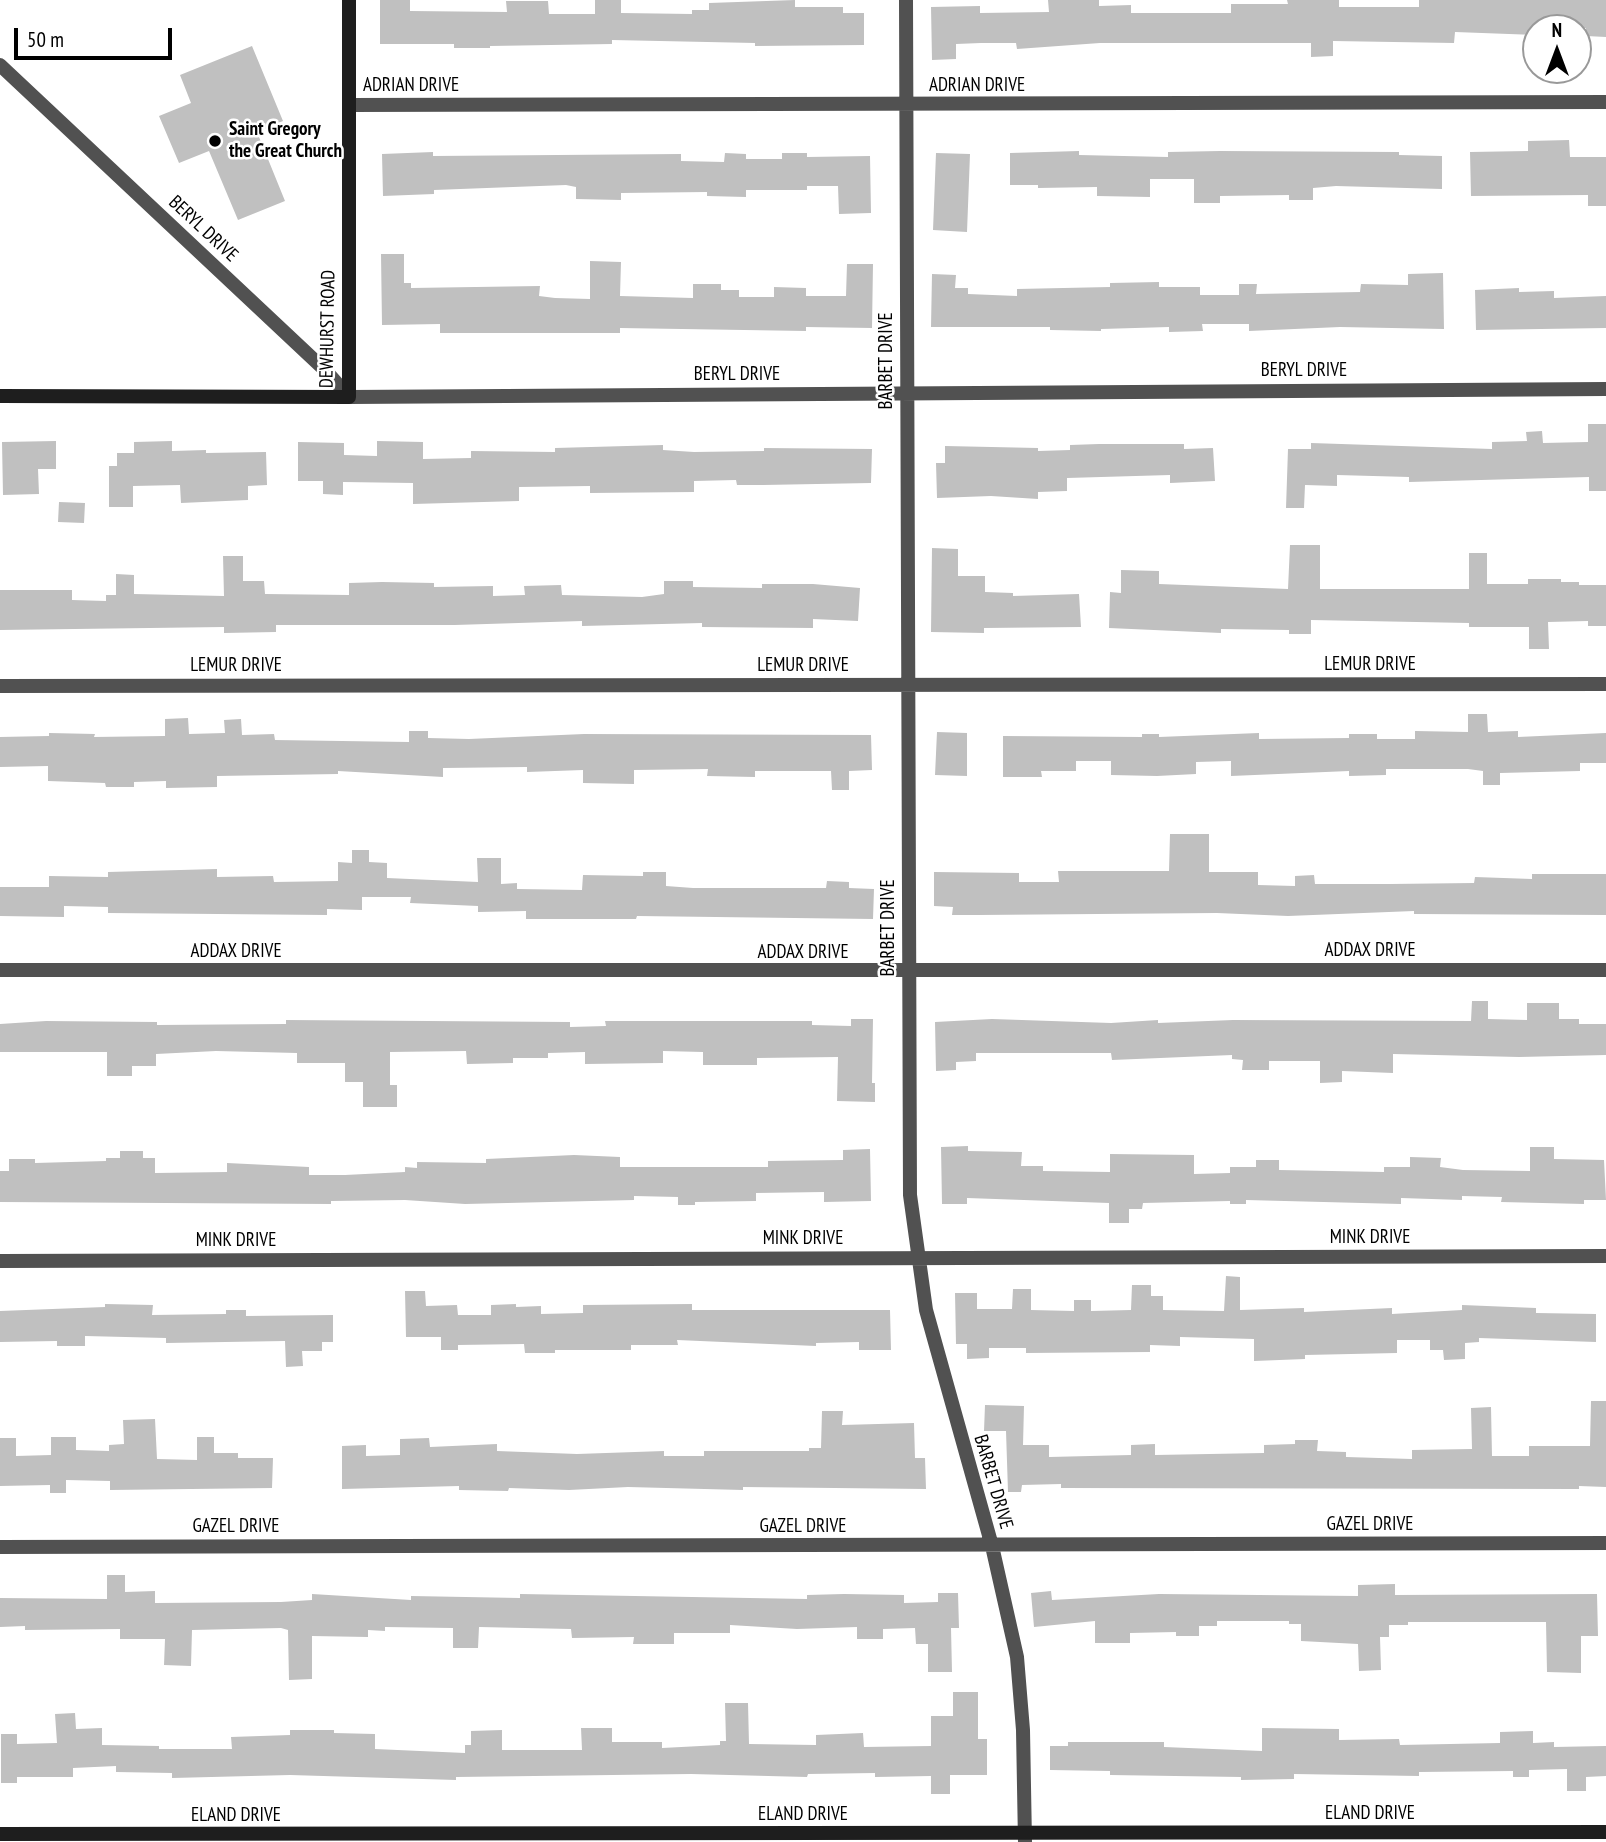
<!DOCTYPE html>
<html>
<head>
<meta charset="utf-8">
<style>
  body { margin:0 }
  #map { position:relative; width:1606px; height:1842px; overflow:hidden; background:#fff; font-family:"PT Sans Narrow",sans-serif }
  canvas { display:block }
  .north { position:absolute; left:1522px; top:14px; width:70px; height:70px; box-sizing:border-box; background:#fff; border:2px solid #999; border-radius:50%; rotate:0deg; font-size:19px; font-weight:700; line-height:28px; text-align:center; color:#000 }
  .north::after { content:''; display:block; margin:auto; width:24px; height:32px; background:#000; clip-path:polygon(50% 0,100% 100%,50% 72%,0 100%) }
  .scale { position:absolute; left:14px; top:28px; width:158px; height:32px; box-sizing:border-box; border:4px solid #000; border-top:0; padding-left:9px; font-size:21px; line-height:24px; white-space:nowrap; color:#000; -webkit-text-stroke:5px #fff; paint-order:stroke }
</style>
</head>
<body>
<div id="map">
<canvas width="1606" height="1842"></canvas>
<div class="north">N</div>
<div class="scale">50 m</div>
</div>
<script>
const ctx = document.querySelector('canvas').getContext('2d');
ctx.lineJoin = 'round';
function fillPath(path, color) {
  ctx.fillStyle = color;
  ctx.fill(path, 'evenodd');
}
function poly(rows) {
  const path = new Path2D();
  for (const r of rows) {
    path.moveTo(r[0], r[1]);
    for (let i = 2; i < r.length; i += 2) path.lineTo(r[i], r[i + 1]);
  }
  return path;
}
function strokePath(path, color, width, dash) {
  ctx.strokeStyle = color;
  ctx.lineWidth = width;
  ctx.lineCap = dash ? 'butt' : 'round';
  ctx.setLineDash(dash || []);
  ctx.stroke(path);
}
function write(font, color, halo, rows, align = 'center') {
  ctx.font = font + ' "PT Sans Narrow",sans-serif';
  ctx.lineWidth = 5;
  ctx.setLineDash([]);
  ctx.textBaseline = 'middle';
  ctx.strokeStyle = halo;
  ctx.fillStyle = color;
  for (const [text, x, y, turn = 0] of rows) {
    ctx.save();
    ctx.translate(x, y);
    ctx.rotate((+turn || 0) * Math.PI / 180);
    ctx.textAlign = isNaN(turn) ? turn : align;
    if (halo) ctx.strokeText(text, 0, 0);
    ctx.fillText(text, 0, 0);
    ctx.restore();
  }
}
const building = poly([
  [380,0,410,0,410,11,507,12,506,1,548,1,549,14,595,14,595,0,621,0,621,13,692,14,692,10,709,10,709,3,795,0,795,7,843,7,843,13,864,13,864,45,755,46,755,43,612,40,612,44,490,46,490,48,454,48,454,44,380,44],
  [1048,0,1099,0,1099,6,1131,5,1131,13,1231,13,1231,4,1288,4,1287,0,1339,0,1339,7,1419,7,1419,0,1606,0,1606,37,1586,36,1586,28,1536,28,1536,35,1455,32,1454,43,1333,41,1333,56,1311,57,1311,43,1100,43,1017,49,1016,43,981,43,956,44,956,59,932,60,931,7,980,6,980,13,1049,12],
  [252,46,283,121,257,132,285,201,238,220,209,151,179,163,159,116,191,103,180,75],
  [1569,140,1570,157,1606,157,1606,206,1588,206,1588,195,1471,196,1470,152,1528,151,1528,141],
  [1079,151,1079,155,1168,157,1168,152,1220,151,1399,152,1399,155,1442,156,1442,189,1336,186,1313,188,1313,200,1289,200,1289,195,1220,196,1220,203,1194,203,1194,179,1150,179,1150,197,1097,196,1097,187,1038,188,1038,185,1010,185,1010,153],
  [433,152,433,156,681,154,681,161,724,162,725,153,746,154,746,159,782,159,782,153,807,153,807,157,870,156,871,213,839,214,838,186,807,186,807,190,746,190,746,197,707,196,707,192,621,193,621,200,576,199,576,187,566,185,434,190,434,194,383,196,382,154],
  [936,153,970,154,967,232,933,230],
  [381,254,404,254,404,283,411,283,411,288,540,286,539,296,555,298,590,299,590,261,621,262,620,296,693,298,693,284,721,284,721,290,739,290,739,297,774,297,774,287,806,288,806,296,846,296,847,264,873,264,872,328,806,327,806,331,620,328,620,333,440,333,440,324,382,325],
  [1443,273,1444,329,1340,327,1249,331,1249,324,1202,324,1203,331,1169,332,1169,327,1101,329,1101,331,1050,330,1050,327,931,327,932,274,956,275,955,288,968,288,968,294,1017,296,1017,289,1110,287,1110,283,1159,282,1159,287,1200,287,1200,295,1239,295,1239,284,1257,284,1256,294,1360,292,1361,284,1408,285,1408,274],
  [1519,288,1519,292,1554,291,1554,298,1606,296,1606,328,1476,330,1475,290],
  [1588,424,1606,424,1606,491,1589,491,1589,477,1409,482,1409,477,1337,475,1337,486,1305,485,1304,508,1286,508,1288,449,1311,449,1311,443,1492,449,1492,442,1527,441,1526,432,1542,431,1543,443,1588,442],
  [56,441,56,469,38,469,39,494,3,495,2,442],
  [172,441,172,451,206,450,206,453,266,452,267,485,248,486,248,500,181,503,180,485,133,486,133,507,109,507,109,466,117,466,117,453,134,453,134,442],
  [377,441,423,442,423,459,471,458,471,451,555,452,555,448,663,445,663,450,694,452,764,451,764,448,872,449,871,483,763,485,737,485,736,480,694,481,694,492,590,493,590,486,519,487,519,501,413,504,413,483,343,482,343,495,323,494,323,481,298,481,298,442,344,443,344,455,377,456],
  [1099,444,1184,444,1184,449,1213,448,1215,481,1170,483,1170,475,1067,478,1067,491,1038,492,1038,499,991,496,937,498,936,463,945,463,945,446,1038,448,1038,451,1070,450,1070,445],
  [59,502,85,503,84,523,58,522],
  [1290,545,1320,545,1320,589,1469,589,1469,553,1487,553,1487,584,1528,584,1528,579,1561,579,1561,582,1579,582,1579,585,1606,585,1606,626,1588,626,1588,621,1548,622,1549,649,1529,649,1529,627,1469,627,1469,623,1311,620,1311,634,1289,634,1289,630,1221,629,1221,633,1109,628,1110,592,1121,593,1121,570,1159,571,1159,584,1288,589],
  [932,548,958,549,958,576,985,576,985,592,1013,593,1013,596,1079,594,1081,627,984,628,984,633,931,632],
  [223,556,243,556,243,581,264,581,265,594,349,595,349,583,382,582,434,583,434,587,493,586,493,596,525,595,524,586,561,585,562,595,642,597,664,594,664,581,693,581,693,587,762,588,762,584,813,584,860,588,858,621,813,619,813,628,702,627,702,623,582,626,582,621,455,625,276,625,276,632,224,633,224,627,0,630,0,590,72,590,72,600,106,601,106,595,116,595,116,574,134,575,134,594,224,596],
  [1468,714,1487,714,1488,732,1518,731,1518,737,1606,733,1606,763,1580,763,1580,771,1500,773,1500,785,1483,785,1483,771,1468,769,1386,769,1386,775,1349,776,1349,771,1231,776,1231,761,1196,762,1196,774,1157,776,1111,775,1111,761,1076,761,1076,771,1041,771,1042,777,1003,777,1003,736,1142,737,1142,734,1159,734,1159,737,1259,733,1259,739,1349,738,1349,734,1377,734,1377,739,1415,739,1415,731,1468,732],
  [188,718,189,734,225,733,224,720,241,719,242,735,274,734,275,740,409,742,409,731,428,731,428,738,469,739,584,734,871,735,872,770,849,771,849,790,832,790,831,771,755,771,755,777,707,776,708,769,634,770,634,784,583,783,583,770,527,772,527,767,443,768,443,777,338,771,338,774,217,776,217,787,166,788,166,781,134,782,134,787,106,787,105,783,48,781,48,766,0,767,0,737,49,736,49,733,95,734,94,737,165,736,165,719],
  [937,732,967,733,967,776,935,775],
  [1170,834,1209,834,1209,872,1258,872,1258,885,1295,886,1295,876,1314,875,1315,884,1390,884,1474,883,1475,877,1532,879,1532,874,1606,874,1606,915,1414,914,1414,911,1288,916,1217,913,978,915,952,915,953,907,934,906,934,872,1019,873,1019,882,1059,882,1058,871,1169,871],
  [352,850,369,850,369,862,387,863,387,878,478,882,477,858,501,858,501,884,517,883,517,889,582,890,583,875,643,876,643,872,666,872,666,886,693,888,826,888,827,881,849,882,849,888,874,889,873,919,637,916,636,919,526,919,526,911,478,912,478,906,410,903,411,897,362,897,362,910,327,909,327,915,108,913,108,907,64,906,64,917,0,916,0,887,49,887,49,876,108,877,108,872,217,869,217,877,273,876,274,882,338,881,338,862,352,863],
  [1472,1001,1488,1001,1488,1019,1527,1020,1527,1003,1559,1003,1559,1019,1579,1019,1579,1024,1606,1024,1606,1055,1519,1057,1393,1054,1393,1073,1342,1071,1342,1082,1320,1083,1320,1061,1269,1061,1269,1070,1242,1070,1243,1060,1232,1059,1232,1055,1112,1060,1111,1053,976,1053,976,1061,956,1062,956,1070,936,1071,935,1022,992,1019,1111,1023,1158,1020,1158,1023,1233,1020,1471,1021],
  [851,1019,873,1019,872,1083,875,1083,875,1102,837,1101,838,1057,757,1058,757,1065,703,1065,703,1052,663,1051,663,1063,585,1064,585,1052,548,1053,548,1058,513,1058,513,1063,467,1064,466,1051,390,1052,390,1085,397,1085,397,1107,363,1107,363,1082,345,1082,345,1063,297,1063,297,1053,216,1051,156,1054,156,1066,132,1066,132,1076,107,1076,107,1052,0,1052,0,1024,46,1021,157,1022,157,1025,286,1024,286,1020,570,1022,570,1027,606,1026,605,1021,812,1021,812,1025,851,1026],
  [968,1146,968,1151,1022,1152,1021,1166,1043,1166,1043,1171,1110,1172,1110,1154,1194,1155,1194,1174,1230,1173,1230,1167,1256,1167,1256,1160,1279,1160,1279,1170,1384,1172,1384,1167,1410,1167,1410,1157,1441,1158,1440,1167,1463,1170,1530,1171,1530,1147,1554,1147,1554,1159,1604,1160,1606,1200,1584,1200,1584,1204,1501,1202,1502,1197,1462,1196,1462,1200,1401,1198,1401,1204,1246,1200,1246,1204,1230,1204,1230,1201,1143,1203,1142,1209,1129,1209,1129,1223,1109,1223,1109,1203,967,1198,967,1204,942,1204,941,1147],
  [870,1149,871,1201,824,1202,824,1192,756,1193,756,1201,695,1202,695,1205,678,1205,678,1197,634,1196,634,1200,465,1204,405,1200,331,1201,331,1204,0,1202,0,1171,9,1171,9,1159,35,1159,35,1163,106,1161,106,1158,120,1158,120,1151,143,1151,143,1158,155,1158,155,1173,227,1172,227,1163,309,1167,309,1175,345,1175,405,1172,405,1167,417,1168,417,1162,486,1163,486,1159,574,1155,620,1157,620,1167,768,1167,768,1161,843,1160,843,1150],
  [1226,1276,1240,1277,1240,1310,1304,1308,1304,1312,1392,1308,1392,1314,1462,1310,1462,1305,1536,1308,1536,1313,1596,1314,1596,1342,1479,1338,1479,1342,1465,1343,1465,1359,1444,1360,1443,1350,1430,1350,1430,1340,1397,1340,1397,1353,1305,1355,1305,1359,1254,1361,1254,1339,1180,1337,1180,1346,1150,1345,1150,1352,1026,1353,1026,1348,989,1348,989,1358,967,1359,967,1344,956,1344,955,1293,977,1293,977,1309,1012,1309,1013,1289,1031,1289,1031,1310,1074,1311,1074,1300,1091,1300,1091,1311,1131,1310,1132,1285,1151,1285,1151,1296,1163,1296,1163,1310,1224,1311],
  [405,1291,425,1291,426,1306,457,1305,458,1315,491,1315,491,1305,516,1304,516,1307,541,1306,541,1314,583,1313,583,1305,692,1304,692,1310,890,1310,891,1350,859,1350,859,1342,816,1343,816,1346,677,1340,678,1345,631,1345,631,1350,555,1350,555,1353,525,1353,524,1344,458,1345,458,1350,441,1350,441,1337,406,1337],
  [105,1304,153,1305,152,1315,226,1314,226,1310,246,1310,246,1316,333,1315,333,1342,322,1342,322,1351,302,1351,303,1366,286,1367,285,1341,166,1343,166,1338,85,1336,85,1346,57,1346,57,1341,0,1342,0,1311,105,1307],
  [1591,1401,1606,1401,1606,1487,1579,1486,1579,1489,1061,1488,1061,1484,1022,1485,1021,1492,1008,1492,1006,1431,984,1431,985,1405,1024,1406,1023,1445,1049,1445,1049,1457,1131,1455,1131,1445,1155,1444,1155,1455,1264,1453,1264,1445,1295,1444,1295,1440,1318,1440,1317,1451,1346,1452,1346,1457,1412,1459,1412,1450,1472,1449,1471,1408,1491,1407,1492,1456,1529,1456,1529,1446,1590,1446],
  [822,1411,843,1411,842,1425,914,1423,915,1458,925,1458,926,1489,743,1487,743,1490,628,1487,569,1490,509,1488,508,1491,459,1490,459,1486,342,1489,342,1446,366,1445,366,1456,400,1455,400,1439,429,1438,430,1447,497,1444,497,1451,577,1454,664,1451,664,1456,704,1456,704,1451,809,1451,809,1448,821,1448],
  [155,1419,157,1459,197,1460,197,1437,214,1437,214,1453,238,1453,238,1458,273,1458,272,1488,110,1490,110,1481,66,1480,66,1493,50,1493,50,1485,0,1486,0,1438,16,1438,16,1456,51,1455,51,1437,76,1437,76,1450,109,1451,109,1445,124,1444,123,1420],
  [107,1575,125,1575,125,1592,155,1591,155,1603,281,1602,312,1600,312,1594,411,1600,411,1596,520,1598,520,1594,807,1599,807,1595,844,1594,904,1595,904,1603,938,1602,938,1593,958,1593,959,1628,951,1628,952,1672,928,1672,928,1644,916,1644,915,1628,883,1629,883,1639,857,1639,857,1627,797,1629,730,1625,730,1633,674,1633,674,1644,633,1644,634,1637,572,1638,571,1629,479,1627,478,1648,453,1648,453,1628,385,1627,385,1631,368,1630,368,1637,312,1636,312,1679,289,1680,288,1630,281,1628,192,1630,191,1666,164,1665,165,1639,120,1639,120,1629,25,1630,25,1626,0,1627,0,1598,107,1599],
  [1395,1584,1395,1595,1597,1594,1598,1636,1581,1636,1581,1673,1547,1672,1546,1622,1408,1622,1408,1625,1389,1625,1389,1637,1380,1637,1381,1670,1359,1671,1358,1644,1301,1641,1301,1624,1289,1624,1289,1621,1217,1621,1217,1626,1199,1626,1199,1636,1176,1636,1176,1632,1130,1633,1130,1643,1095,1643,1095,1621,1034,1627,1031,1593,1051,1591,1052,1600,1159,1594,1358,1596,1358,1585],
  [953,1692,978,1692,978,1739,987,1739,987,1775,950,1775,950,1794,931,1794,931,1776,875,1777,875,1773,808,1774,807,1777,691,1774,456,1777,456,1780,290,1775,172,1778,172,1773,116,1772,116,1766,73,1768,73,1777,17,1777,17,1783,1,1783,1,1734,17,1734,17,1744,57,1743,55,1714,75,1713,76,1729,102,1728,102,1745,159,1746,159,1749,232,1749,231,1737,290,1735,290,1730,334,1730,334,1733,375,1734,375,1749,465,1753,465,1745,471,1745,471,1731,502,1730,502,1750,582,1750,581,1728,612,1728,612,1742,662,1742,662,1748,720,1745,720,1741,726,1741,725,1703,748,1703,749,1744,816,1745,816,1735,863,1733,864,1747,931,1746,931,1716,953,1716],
  [1262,1728,1339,1729,1339,1740,1399,1739,1400,1745,1500,1743,1500,1732,1533,1731,1533,1743,1554,1742,1554,1747,1606,1746,1606,1776,1586,1777,1586,1791,1567,1791,1567,1769,1529,1770,1529,1777,1513,1777,1513,1771,1419,1772,1419,1776,1294,1774,1294,1779,1241,1780,1241,1777,1110,1775,1110,1771,1050,1770,1050,1746,1068,1746,1068,1742,1164,1742,1164,1747,1262,1751]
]);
const street = poly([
  [906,0,910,1195,926,1310,992,1546,1017,1657,1023,1730,1025,1842],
  [0,65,327,372,349,397,1606,389],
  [349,105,1606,102],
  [0,686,1606,684],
  [0,970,1606,970],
  [0,1261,1606,1256],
  [0,1547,1606,1543]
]);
const secondary = poly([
  [0,396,349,397,349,0],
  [0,1834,1606,1832]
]);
const markers = [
  [215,141,7,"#000"]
];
const streetNames = [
  ["ADRIAN DRIVE",411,86],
  ["ADRIAN DRIVE",977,86],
  ["BERYL DRIVE",203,229,43],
  ["DEWHURST ROAD",328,329,-89],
  ["BARBET DRIVE",887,361,-90],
  ["BERYL DRIVE",1304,371],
  ["BERYL DRIVE",737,375],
  ["LEMUR DRIVE",1370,665],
  ["LEMUR DRIVE",236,666],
  ["LEMUR DRIVE",803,666],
  ["BARBET DRIVE",889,928,-90],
  ["ADDAX DRIVE",1370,951],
  ["ADDAX DRIVE",236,952],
  ["ADDAX DRIVE",803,953],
  ["MINK DRIVE",1370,1238],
  ["MINK DRIVE",803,1239],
  ["MINK DRIVE",236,1241],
  ["BARBET DRIVE",993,1482,74],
  ["GAZEL DRIVE",1370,1525],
  ["GAZEL DRIVE",236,1527],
  ["GAZEL DRIVE",803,1527],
  ["ELAND DRIVE",1370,1814],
  ["ELAND DRIVE",803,1815],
  ["ELAND DRIVE",236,1816]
];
const poiNames = [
  ["Saint Gregory",229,130],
  ["the Great Church",229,152]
];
fillPath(building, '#c0c0c0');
strokePath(street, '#515151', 14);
strokePath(secondary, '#1e1e1e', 14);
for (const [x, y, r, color] of markers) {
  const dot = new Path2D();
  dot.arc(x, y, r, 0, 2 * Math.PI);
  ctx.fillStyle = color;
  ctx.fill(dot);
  strokePath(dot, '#fff', 2.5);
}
write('19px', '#000', '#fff', streetNames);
write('bold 19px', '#000', '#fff', poiNames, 'left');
</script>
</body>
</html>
